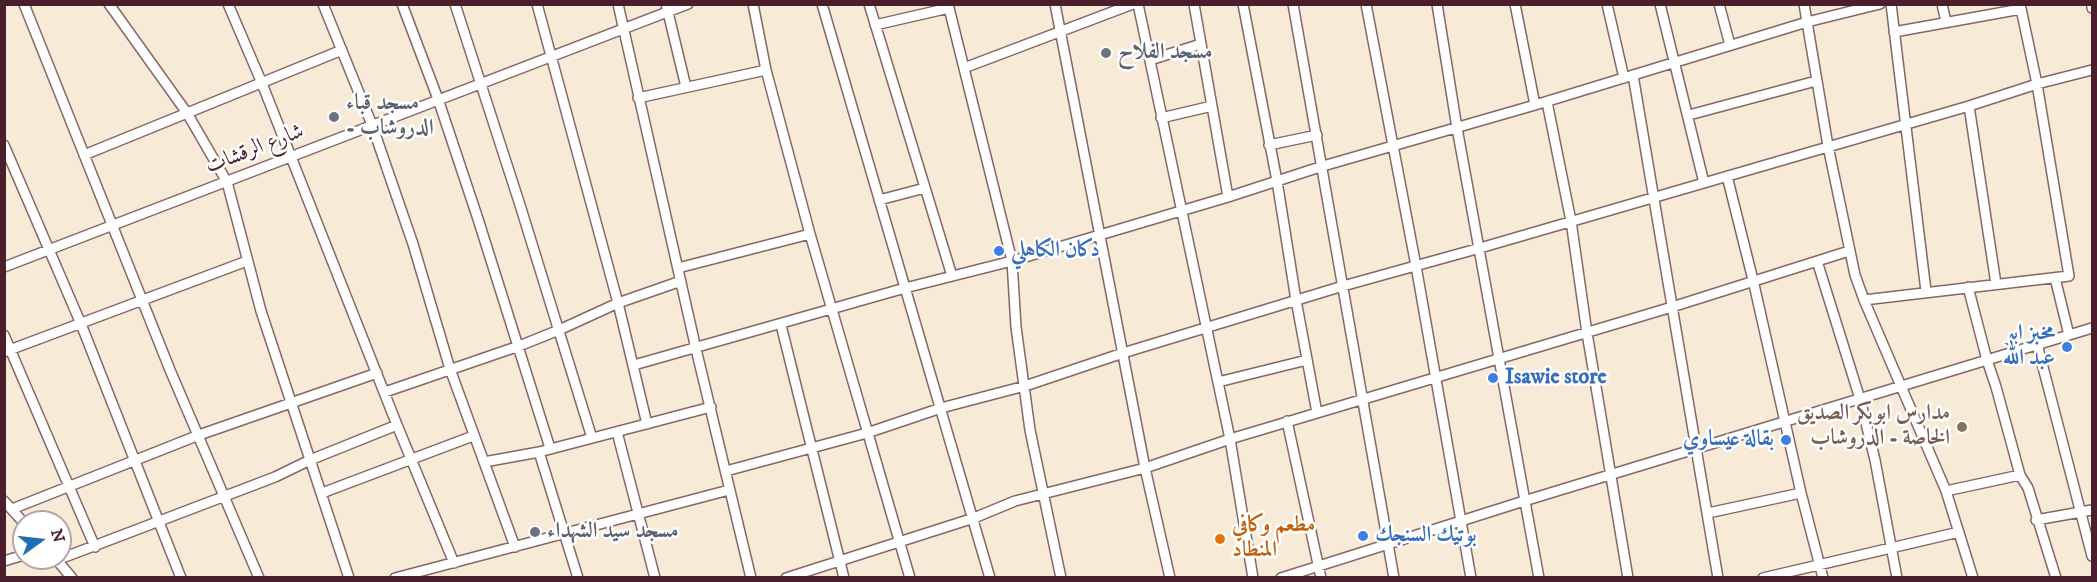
<!DOCTYPE html>
<html>
<head>
<meta charset="utf-8">
<style>
  body { margin:0 }
  #map { position:relative; width:2097px; height:582px; overflow:hidden; background:#f7ead7; font-family:"IM FELL DW Pica",serif }
  canvas { display:block }
  .frame { position:absolute; inset:0; border:6px solid #4a1f2b; pointer-events:none }
  .north { position:absolute; left:12px; top:510px; width:60px; height:60px; box-sizing:border-box; background:#fff; border:2px solid #b7a5aa; border-radius:50%; rotate:75deg; font-size:16px; font-weight:700; line-height:24px; text-align:center; color:#4a1f2b }
  .north::after { content:''; display:block; margin:auto; width:21px; height:27px; background:#1f6fb2; clip-path:polygon(50% 0,100% 100%,50% 72%,0 100%) }
</style>
</head>
<body>
<div id="map">
<canvas width="2097" height="582"></canvas>
<div class="frame"></div>
<div class="north">N</div>
</div>
<script>
const ctx = document.querySelector('canvas').getContext('2d');
ctx.lineJoin = 'round';
function poly(rows) {
  const path = new Path2D();
  for (const r of rows) {
    path.moveTo(r[0], r[1]);
    for (let i = 2; i < r.length; i += 2) path.lineTo(r[i], r[i + 1]);
  }
  return path;
}
function strokePath(path, color, width, dash) {
  ctx.strokeStyle = color;
  ctx.lineWidth = width;
  ctx.lineCap = dash ? 'butt' : 'round';
  ctx.setLineDash(dash || []);
  ctx.stroke(path);
}
function write(font, color, halo, rows, align = 'center') {
  ctx.font = font + ' "IM FELL DW Pica",Amiri,serif';
  ctx.lineWidth = 5;
  ctx.setLineDash([]);
  ctx.textBaseline = 'middle';
  ctx.strokeStyle = halo;
  ctx.fillStyle = color;
  for (const [text, x, y, turn = 0] of rows) {
    ctx.save();
    ctx.translate(x, y);
    ctx.rotate((+turn || 0) * Math.PI / 180);
    ctx.textAlign = isNaN(turn) ? turn : align;
    if (halo) ctx.strokeText(text, 0, 0);
    ctx.fillText(text, 0, 0);
    ctx.restore();
  }
}
const minor = poly([
  [24,4,170,370,259,578],
  [109,4,187,113,227,182,261,311,349,578],
  [228,4,261,81,397,425,454,563],
  [323,4,372,125,413,244,450,369,515,547],
  [402,4,438,99,478,219,550,448],
  [455,4,520,205,592,438],
  [537,4,618,303,647,424],
  [618,4,696,349,751,578],
  [666,4,686,87],
  [753,4,766,70,810,234,910,578],
  [822,4,990,578],
  [869,4,952,276],
  [948,4,1012,261,1016,327,1030,430,1061,578],
  [1055,4,1145,468,1170,578],
  [1138,4,1230,439,1253,578],
  [1194,4,1228,197],
  [1243,4,1277,181,1296,300,1317,413],
  [1293,4,1394,578],
  [1366,4,1416,266,1471,578],
  [1437,4,1457,128,1539,578],
  [1515,4,1535,105],
  [1607,4,1624,78],
  [1660,4,1704,183],
  [1719,4,1730,45],
  [1804,4,1828,146,1855,275,1864,300,1946,491,1973,578],
  [1891,4,1926,291],
  [1942,4,1946,22],
  [2092,4,2092,8],
  [875,25,949,8],
  [1894,32,2021,9],
  [1150,60,1201,44],
  [964,68,1133,4],
  [1633,75,1718,578],
  [638,98,766,70],
  [1547,102,1571,221,1587,333,1628,578],
  [1969,106,1996,284],
  [1689,115,1816,81],
  [1161,118,1212,106],
  [4,145,81,324,181,578],
  [1269,145,1317,135],
  [84,155,342,50],
  [1727,176,1753,280,1801,493,1823,578],
  [879,200,925,188],
  [1817,261,1860,399,1875,460,1897,578],
  [4,267,688,4],
  [678,268,810,234],
  [2055,278,2069,335],
  [1968,287,1987,360,1996,387,2020,475,2028,488,2056,578],
  [1864,300,2069,276,2037,84,2020,4],
  [781,325,844,578],
  [4,335,95,547],
  [2037,344,2092,556],
  [4,352,247,261],
  [634,365,905,288,1012,261,1228,197,1323,166,1535,105,1807,22,1880,4],
  [1218,382,1307,360],
  [385,392,519,346,559,330,618,303,681,281],
  [1287,421,1321,578],
  [617,432,655,578],
  [539,452,578,578],
  [484,462,539,452,711,407],
  [726,471,867,433,941,408,1025,386,1123,353,1343,286,1480,248,1969,106,2037,84,2092,70],
  [1946,491,2020,475],
  [322,493,473,436],
  [4,501,24,523],
  [12,509,199,435,377,373],
  [1708,513,1801,493],
  [2036,520,2092,510],
  [55,558,72,578],
  [57,560,275,477,310,460,397,425],
  [4,561,24,555],
  [395,578,729,490],
  [786,578,974,518,1015,501,1145,468,1230,439,1672,307,1849,251],
  [1281,578,1524,501,2092,328],
  [1763,578,1959,532]
]);
const markers = [
  [1106,53,6,"#6b7280"],
  [334,117,6,"#6b7280"],
  [999,251,6,"#3f7fe0"],
  [2067,347,6,"#3f7fe0"],
  [1493,378,6,"#3f7fe0"],
  [1962,427,6,"#8d6e63"],
  [1786,440,6,"#3f7fe0"],
  [535,532,6,"#6b7280"],
  [1363,536,6,"#3f7fe0"],
  [1220,539,6,"#e8710a"]
];
const worshipNames = [
  ["مسجد الفلاح",1118,53],
  ["مسجد قباء",346,104],
  ["- الدروشاب",346,129],
  ["مسجد سيد الشهداء",547,532]
];
const streetNames = [
  ["شارع الرقشات",255,150,-21]
];
const shopNames = [
  ["دكان الكاهلي",1011,251],
  ["مخبز ابو",2055,334,"right"],
  ["عبد الله",2055,359,"right"],
  ["Isawie store",1505,378],
  ["بقالة عيساوي",1774,440,"right"],
  ["بوتيك السنجك",1375,536]
];
const educationNames = [
  ["مدارس ابوبكر الصديق",1950,414],
  ["الخاصة - الدروشاب",1950,439]
];
const foodNames = [
  ["مطعم وكافي",1232,526],
  ["المنطاد",1232,551]
];
strokePath(minor, '#876667', 12);
strokePath(minor, '#fff', 9);
for (const [x, y, r, color] of markers) {
  const dot = new Path2D();
  dot.arc(x, y, r, 0, 2 * Math.PI);
  ctx.fillStyle = color;
  ctx.fill(dot);
  strokePath(dot, '#fff', 2);
}
write('bold 22px', '#5b616d', '#fff', worshipNames, 'left');
write('22px', '#4a1f2b', '#fff', streetNames);
write('bold 22px', '#366cbe', '#fff', shopNames, 'left');
write('bold 22px', '#785e54', '#fff', educationNames, 'right');
write('bold 22px', '#c56008', '#fff', foodNames, 'left');
</script>
</body>
</html>
